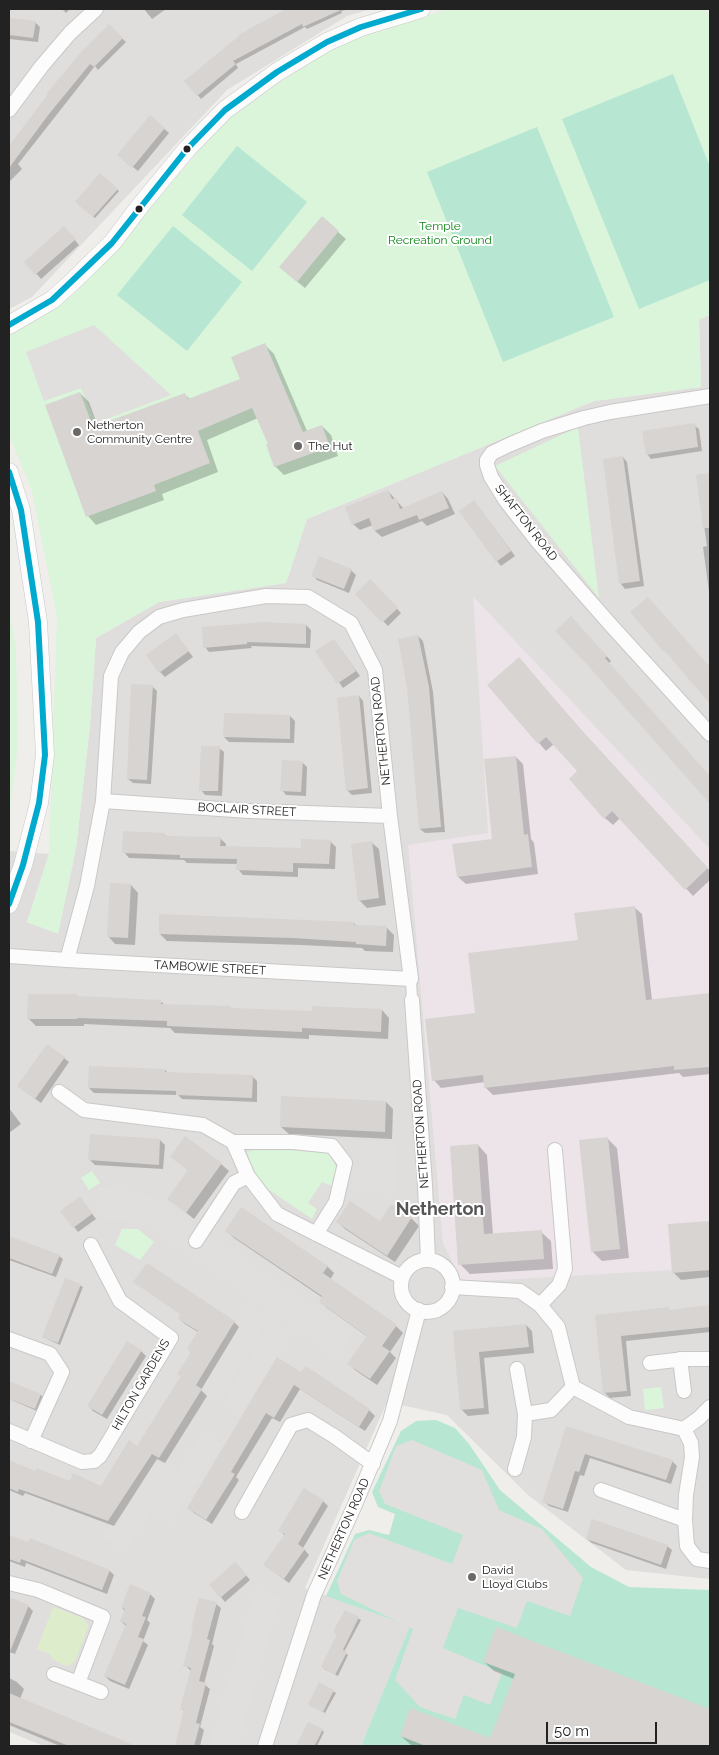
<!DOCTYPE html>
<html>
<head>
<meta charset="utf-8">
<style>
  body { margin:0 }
  #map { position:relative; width:719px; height:1755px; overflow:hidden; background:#f0eeeb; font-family:Raleway,sans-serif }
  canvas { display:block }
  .frame { position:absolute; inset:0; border:10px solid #222; pointer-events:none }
  .scale { position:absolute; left:546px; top:1722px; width:111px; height:22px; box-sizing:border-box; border:2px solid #222; border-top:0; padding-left:6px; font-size:15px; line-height:18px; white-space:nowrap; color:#222; -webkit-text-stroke:4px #fff; paint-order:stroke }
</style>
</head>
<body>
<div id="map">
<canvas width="719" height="1755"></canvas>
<div class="frame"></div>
<div class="scale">50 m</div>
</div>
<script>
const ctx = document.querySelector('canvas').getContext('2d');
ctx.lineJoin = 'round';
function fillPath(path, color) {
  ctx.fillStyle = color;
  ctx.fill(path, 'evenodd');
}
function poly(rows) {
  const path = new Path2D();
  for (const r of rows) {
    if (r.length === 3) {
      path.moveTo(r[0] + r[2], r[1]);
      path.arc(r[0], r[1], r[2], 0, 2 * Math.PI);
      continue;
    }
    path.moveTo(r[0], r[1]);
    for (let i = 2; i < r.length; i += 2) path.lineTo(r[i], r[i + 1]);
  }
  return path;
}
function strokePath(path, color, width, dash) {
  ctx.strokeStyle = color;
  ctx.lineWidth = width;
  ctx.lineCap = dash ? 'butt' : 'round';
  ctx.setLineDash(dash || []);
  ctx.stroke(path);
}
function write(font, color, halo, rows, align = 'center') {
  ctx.font = font + ' Raleway,sans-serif';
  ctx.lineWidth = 4;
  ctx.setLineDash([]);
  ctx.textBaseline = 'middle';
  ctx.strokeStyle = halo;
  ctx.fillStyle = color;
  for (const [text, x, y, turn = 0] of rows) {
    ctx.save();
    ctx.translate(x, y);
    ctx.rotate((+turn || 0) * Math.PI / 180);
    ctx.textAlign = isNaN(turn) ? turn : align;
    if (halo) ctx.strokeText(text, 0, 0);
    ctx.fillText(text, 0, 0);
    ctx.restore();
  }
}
const residential = poly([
  [9,9,371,9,347,16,227,90,32,297,9,309],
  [710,315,710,1579,626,1570,528,1495,447,1415,387,1402,305,1588,410,1626,361,1746,44,1746,9,1732,9,851,49,854,27,922,58,933,76,848,90,725,96,638,159,602,286,583,307,519,594,401,701,387,699,319]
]);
const industrial = poly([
  [473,596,710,849,710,1268,462,1282,443,1243,408,845,488,833]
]);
const grass = poly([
  [53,1607,83,1618,88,1625,88,1628,75,1661,70,1665,66,1666,52,1659,50,1654,37,1649]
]);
const park = poly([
  [450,9,704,9,710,16,710,315,699,320,701,387,594,401,307,519,286,583,159,602,96,638,90,725,76,849,58,934,27,922,49,854,57,616,32,491,9,435,9,334,74,294,233,112,352,36],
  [578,427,599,598,495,466],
  [9,608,16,649,18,743,9,820],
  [262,1148,329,1153,337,1169,332,1186,322,1182,308,1203,317,1209,312,1219,256,1181,247,1152],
  [92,1171,100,1183,89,1190,81,1178],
  [122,1229,138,1229,154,1242,140,1260,115,1245],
  [661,1387,664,1408,645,1410,643,1389]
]);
const pitch = poly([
  [673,74,710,167,710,280,639,309,562,119],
  [537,127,614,317,503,362,427,172],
  [237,146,307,202,252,271,182,215],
  [173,226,242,282,187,351,117,295],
  [436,1420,455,1428,469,1444,500,1490,591,1567,629,1587,710,1590,710,1746,361,1746,410,1626,326,1596,355,1534,369,1530,389,1535,395,1514,378,1507,372,1492,401,1431,416,1421]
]);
const parking = poly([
  [94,325,171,395,96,423,81,388,44,401,26,352],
  [360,1140,397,1142,395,1193,358,1192],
  [98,1187,147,1194,352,1336,338,1357,149,1224,105,1219],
  [247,1305,270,1319,220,1398,197,1384],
  [272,1322,291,1334,241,1413,223,1402],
  [203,1432,222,1444,172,1523,153,1511],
  [412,1440,482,1470,499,1510,542,1529,583,1578,570,1616,527,1601,517,1628,458,1608,443,1648,502,1673,490,1705,464,1695,455,1719,420,1707,395,1680,413,1629,341,1594,337,1581,354,1540,369,1533,452,1564,463,1535,385,1504,379,1491,396,1446],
  [152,1458,175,1472,125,1552,102,1537],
  [256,1589,281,1597,237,1746,209,1746]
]);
const shadow = poly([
  [62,9,70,9,66,13],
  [144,9,166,9,152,19],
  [291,9,350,9,341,11,342,13,307,29,305,27,236,64,238,68,201,99,186,81,277,15],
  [9,19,35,22,40,27,38,42,9,39],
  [109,26,126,42,98,70,95,66,18,164,22,169,9,182,9,148,50,94],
  [150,116,169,133,138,171,123,159],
  [100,175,119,191,95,218,77,202],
  [322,218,346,239,305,288,288,274],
  [69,233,79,245,41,279,26,262],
  [265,345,274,354,307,431,322,426,331,435,338,456,284,475,275,466,269,445,258,418,207,440,218,472,162,494,164,500,96,525,88,516,80,393,89,402,98,427,185,395,190,399,242,380],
  [694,425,699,429,702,451,651,459,647,454],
  [623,457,627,462,644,586,625,589,621,584,604,460],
  [710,475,710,599,703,547,707,546,697,477],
  [388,491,404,509,442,492,448,499,455,514,427,526,422,521,382,537,375,531,373,525,360,530,353,524],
  [474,501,515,556,501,566,497,561],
  [351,570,356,575,349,593,317,580,313,575],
  [370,581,401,613,388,626,356,594],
  [571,618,611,661,608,664,710,777,710,802,673,759],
  [306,625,311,630,310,648,251,646,252,648,209,652,205,647],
  [418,636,423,641,433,692,445,832,425,833,420,829],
  [180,640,193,657,165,677,160,672],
  [334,640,360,676,343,688,317,651],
  [519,659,582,731,710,871,710,880,693,896,620,818,613,825,605,818,579,772,554,744,546,751,539,743],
  [152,686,157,691,151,784,133,783,128,779],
  [359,696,363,701,372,793,352,795,347,790],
  [290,716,295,721,294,743,229,742,224,737],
  [219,748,224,752,222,796,205,795,201,790],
  [516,757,523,764,531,839,534,843,538,874,466,884,458,877,494,840],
  [302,762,307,767,306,796,286,795,282,790],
  [164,834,167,837,220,838,226,844,226,847,302,850,330,841,336,847,335,869,298,868,298,877,243,875,238,869,238,864,187,863,184,860,129,858,124,852],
  [371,842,379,849,386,905,367,908,359,900],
  [131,885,138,893,135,945,115,944,108,936],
  [634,907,642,914,652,1000,710,994,710,1074,683,1077,679,1073,493,1095,485,1087,485,1082,441,1088,434,1080,477,1014,579,942],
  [354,923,357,927,387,928,394,935,393,952,365,951,362,948,301,945,167,941,160,934],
  [79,998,160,1001,165,1005,232,1009,313,1012,382,1010,389,1018,388,1039,309,1035,309,1039,175,1033,170,1028,84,1024,84,1026,36,1026,28,1018],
  [64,1058,69,1062,41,1103,23,1090],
  [165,1070,169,1074,253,1077,257,1081,257,1102,182,1099,178,1095,94,1093,89,1088],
  [386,1102,393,1109,392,1139,289,1134,281,1127],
  [9,1108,21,1124,9,1133],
  [608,1139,617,1148,629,1258,602,1261,592,1251],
  [160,1140,165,1145,163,1169,95,1165,90,1160],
  [478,1145,487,1155,493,1235,541,1232,551,1241,553,1269,470,1274,460,1264],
  [172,1157,221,1164,229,1171,194,1219,169,1199,189,1171],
  [84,1203,96,1219,78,1232,62,1211],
  [392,1205,411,1218,419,1226,395,1262,345,1229,338,1222,380,1223],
  [710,1222,710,1277,681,1280,673,1272,670,1225],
  [227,1231,327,1266,334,1273,330,1280,396,1326,403,1333,390,1352,396,1358,377,1385,355,1370,349,1364,368,1337,327,1308,320,1301,323,1298,234,1238],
  [9,1237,59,1256,63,1259,56,1277,9,1260],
  [66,1279,83,1287,60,1345,43,1337],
  [710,1307,710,1332,626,1341,631,1396,610,1398,604,1392,596,1316,668,1309,671,1311],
  [179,1319,234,1322,239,1327,201,1390,207,1396,165,1463,157,1459,114,1526,25,1493,23,1496,9,1490,9,1461,36,1473,71,1482,102,1487,138,1447,182,1377,198,1332,185,1324],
  [526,1325,532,1331,534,1353,484,1358,489,1414,468,1416,462,1410,454,1332],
  [141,1351,146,1356,107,1419,93,1411,89,1406],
  [278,1359,302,1373,306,1368,369,1410,375,1416,365,1431,300,1389,280,1422,272,1418,236,1477,239,1480,212,1524,194,1513,188,1508],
  [9,1382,41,1395,43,1397,37,1411,9,1399],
  [567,1428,672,1461,677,1466,671,1484,590,1458,584,1476,580,1475,568,1512,549,1506,544,1501],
  [304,1490,323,1501,328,1506,303,1548,309,1555,289,1583,270,1569,285,1536,280,1530],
  [9,1536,29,1544,31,1540,110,1571,114,1575,107,1594,26,1563,25,1567,9,1561],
  [587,1539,667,1546,672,1550,666,1569,592,1543],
  [240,1568,250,1580,225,1602,221,1597],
  [150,1594,155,1599,147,1620,150,1623,143,1641,148,1645,129,1689,110,1681,105,1676,126,1626,121,1621,125,1611,122,1608],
  [9,1598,28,1606,33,1611,15,1654,9,1652],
  [216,1604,221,1608,212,1644,214,1646,204,1684,210,1689,200,1727,204,1730,200,1746,176,1746,185,1712,181,1708,191,1671,185,1665],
  [345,1611,361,1620,344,1652,348,1655,338,1676,324,1669,338,1635,335,1632],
  [497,1628,710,1710,710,1746,411,1745,401,1736,491,1740,514,1679,494,1671,484,1662],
  [9,1678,17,1682,24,1689,20,1699,134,1746,60,1746,9,1725],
  [320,1684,336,1693,325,1713,312,1706],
  [322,1730,324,1732,317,1746,301,1746,298,1744]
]);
const building = poly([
  [286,9,343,9,303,27,302,24,233,61,236,64,197,96,184,81,239,36,238,35],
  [9,18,36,21,33,38,9,35],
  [109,24,123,38,94,67,90,64,49,114,9,168,9,146,48,94,47,93,81,52],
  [150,115,165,128,132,168,117,155],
  [100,173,118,189,93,217,75,202],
  [322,216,339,231,297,282,279,267],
  [64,226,76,239,35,275,24,262],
  [265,343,303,432,322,425,330,447,274,467,266,444,268,444,252,408,198,431,210,463,154,485,156,491,86,517,45,405,80,392,93,427,185,393,188,399,240,379,231,357],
  [695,423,698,447,646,455,642,431],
  [623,456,640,581,619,584,603,459],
  [710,473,710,528,703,528,696,475],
  [388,490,392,499,396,498,400,509,442,491,449,508,419,520,417,515,374,531,369,518,352,525,345,507],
  [474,500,511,551,496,562,459,511],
  [319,556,352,569,344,589,311,576],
  [370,579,398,608,382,623,355,594],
  [648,597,710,667,710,704,665,651,664,652,630,612],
  [571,616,607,656,605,658,710,776,710,804,592,670,555,631],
  [264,622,306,624,306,644,247,642,247,644,203,648,202,627],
  [176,633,189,651,159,673,146,655],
  [418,635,429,687,441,827,419,829,407,687,398,639],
  [334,639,356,671,337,684,315,651],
  [519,657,574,722,708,868,685,890,612,811,604,819,569,779,577,771,546,737,538,744,487,685],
  [131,684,153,685,147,780,127,779],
  [359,695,368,788,346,791,337,698],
  [224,713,290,715,290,739,223,737],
  [201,746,220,746,218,791,199,791],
  [516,756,524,835,528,834,532,867,457,877,452,844,492,839,484,759],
  [282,760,303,761,301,792,280,791],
  [123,831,165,833,165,836,221,837,220,846,301,848,301,839,331,840,329,864,293,863,293,872,236,870,237,859,180,858,180,855,122,853],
  [372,841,379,898,358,901,351,844],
  [110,883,131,884,128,938,107,937],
  [635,906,646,1000,710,993,710,1067,674,1070,674,1066,484,1088,483,1075,432,1081,425,1019,475,1013,468,953,578,940,574,913],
  [159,914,354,922,354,925,387,926,386,946,356,944,356,942,293,938,159,934],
  [28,994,77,994,77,996,161,1000,161,1004,231,1006,231,1008,312,1011,312,1006,382,1009,381,1032,302,1028,302,1032,167,1026,167,1021,77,1018,77,1019,27,1019],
  [47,1044,65,1057,35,1099,17,1086],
  [89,1066,165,1069,165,1072,253,1075,252,1098,176,1095,176,1091,88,1088],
  [281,1096,386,1101,385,1132,280,1127],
  [90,1134,160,1139,159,1165,88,1160],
  [185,1136,222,1163,186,1213,167,1199,188,1170,170,1157],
  [608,1137,620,1249,591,1252,579,1140],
  [478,1144,484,1234,542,1230,544,1259,458,1265,450,1146],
  [80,1196,92,1214,73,1228,60,1211],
  [350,1201,380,1221,391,1204,412,1217,387,1256,336,1222],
  [241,1207,328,1266,323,1273,397,1325,382,1346,390,1351,370,1379,347,1364,367,1336,319,1302,322,1296,225,1231],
  [710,1221,710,1270,672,1273,668,1224],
  [9,1236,60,1255,52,1274,9,1258],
  [147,1263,235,1321,196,1385,202,1389,159,1458,152,1454,108,1521,19,1489,18,1492,9,1488,9,1460,35,1471,36,1468,70,1481,73,1473,101,1486,129,1440,137,1446,172,1390,181,1376,177,1374,191,1352,187,1349,198,1331,178,1319,180,1314,133,1282],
  [65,1278,81,1284,58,1343,42,1337],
  [710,1305,710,1327,621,1336,627,1391,603,1393,595,1315,669,1307,669,1310],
  [526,1324,529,1347,479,1352,484,1408,460,1410,453,1331],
  [127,1341,142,1350,102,1415,87,1406],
  [277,1357,301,1372,306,1366,370,1409,359,1427,294,1385,274,1418,266,1413,231,1472,235,1474,206,1520,187,1508],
  [9,1381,41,1394,35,1409,9,1399],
  [566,1426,673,1460,666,1480,585,1454,579,1472,575,1471,563,1509,542,1502],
  [304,1488,324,1500,298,1544,305,1549,284,1579,263,1565,285,1534,278,1531],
  [592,1519,668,1545,661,1565,586,1539],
  [9,1535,28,1542,30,1538,110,1570,102,1590,21,1559,20,1563,9,1559],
  [235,1562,247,1575,220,1598,209,1585],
  [130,1584,151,1593,142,1616,146,1617,138,1637,144,1639,125,1685,104,1676,126,1624,120,1621,125,1609,121,1608],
  [9,1597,29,1605,9,1654],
  [199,1598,217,1602,207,1639,210,1640,199,1681,206,1683,196,1723,200,1724,194,1746,175,1746,184,1710,180,1709,191,1668,183,1666,193,1629,191,1628],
  [345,1610,359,1617,343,1650,347,1652,335,1675,321,1667,337,1634,333,1632],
  [496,1627,710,1709,710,1746,426,1746,400,1736,410,1708,490,1738,515,1674,483,1662],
  [319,1682,334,1690,323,1712,308,1705],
  [9,1693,136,1746,69,1746,9,1722],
  [308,1722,323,1729,317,1741,314,1746,296,1746]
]);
const pedestrian = poly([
  [411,979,412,1000]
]);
const minor = poly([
  [9,110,41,67,70,33,96,9],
  [710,396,610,412,584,418,542,431,511,444,492,453,487,460,487,465,491,477,506,501,538,542,609,623,710,734],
  [103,801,249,811,390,816],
  [9,956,67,960,411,979,390,816,375,670,351,623,308,597,266,596,183,610,159,617,139,632,122,652,111,676,103,801,87,886,67,960],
  [412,1000,425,1185,428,1260],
  [59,1092,84,1110,203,1125,233,1142,248,1176,277,1214,402,1277],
  [233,1142,293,1142,332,1146,345,1163,336,1202,316,1234],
  [196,1241,234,1183,248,1176],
  [427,1286,26],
  [452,1287,520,1291,540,1305,558,1327,573,1387,629,1417,684,1429,699,1418,710,1407],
  [540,1305,559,1285,565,1269,555,1150],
  [9,1339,50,1354,62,1372,31,1441],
  [680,1359,684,1391],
  [650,1363,684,1359,710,1359],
  [525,1414,551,1410,573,1387],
  [684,1429,691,1443,692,1457,686,1495,685,1520,687,1546,697,1559,710,1561],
  [9,1431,82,1462,94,1461,100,1456,171,1338,120,1301,91,1245],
  [515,1469,524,1437,525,1414,517,1369],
  [601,1490,685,1520],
  [242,1512,291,1425,308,1420,334,1436,373,1464],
  [9,1583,38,1590,103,1617,78,1683,101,1692],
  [54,1674,78,1683],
  [265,1746,314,1595,354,1507,390,1421,419,1310]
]);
const tertiary = poly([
  [9,325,52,300,70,284,112,243,140,206,187,149,225,110,277,72,327,42,361,27,421,9],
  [9,472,21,510,38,622,45,755,39,803,23,865,9,904]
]);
const bus1 = poly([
  [9,325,52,300,112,243,187,149,225,110,277,72,327,42,361,27,421,9],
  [9,472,21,510,38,622,45,755,39,803,23,865,9,904]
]);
const markers = [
  [187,149,4.5,"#222"],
  [139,209,4.5,"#222"],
  [77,432,5,"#6a6968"],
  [298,446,5,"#6a6968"],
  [472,1577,5,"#6a6968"]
];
const parkNames = [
  ["Temple",440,226],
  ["Recreation Ground",440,240]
];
const poiNames = [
  ["Netherton",87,425],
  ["Community Centre",87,439],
  ["The Hut",308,446],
  ["David",482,1570],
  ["Lloyd Clubs",482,1584]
];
const streetNames = [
  ["SHAFTON ROAD",526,523,52],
  ["NETHERTON ROAD",381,731,-96],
  ["BOCLAIR STREET",247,810,3],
  ["TAMBOWIE STREET",210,968,3],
  ["NETHERTON ROAD",421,1134,-94],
  ["HILTON GARDENS",141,1385,-60],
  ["NETHERTON ROAD",344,1529,-66]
];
const districtNames = [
  ["Netherton",440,1210]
];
fillPath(residential, '#dfdedc');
fillPath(industrial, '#ede4e9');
fillPath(grass, '#ddeccb');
fillPath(park, '#daf5da');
fillPath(pitch, '#b7e6d2');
fillPath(parking, '#e0dfde');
fillPath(shadow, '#0003');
fillPath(building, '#d7d4d2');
strokePath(pedestrian, '#c9c8c7', 12);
strokePath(minor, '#c9c8c7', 16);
strokePath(tertiary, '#c9c8c7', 19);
strokePath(pedestrian, '#fdfcfc', 10);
strokePath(minor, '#fdfcfc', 14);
strokePath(tertiary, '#fdfcfc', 18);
strokePath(bus1, '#00a9ce', 6);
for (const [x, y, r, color] of markers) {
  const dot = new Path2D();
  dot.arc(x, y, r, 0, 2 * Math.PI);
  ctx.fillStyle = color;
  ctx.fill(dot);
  strokePath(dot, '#fff', 2);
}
write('12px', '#0c8416', '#fff', parkNames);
write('12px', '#222', '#fff', poiNames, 'left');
write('12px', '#222', '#fff', streetNames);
write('bold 18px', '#555', '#fff', districtNames);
</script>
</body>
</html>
